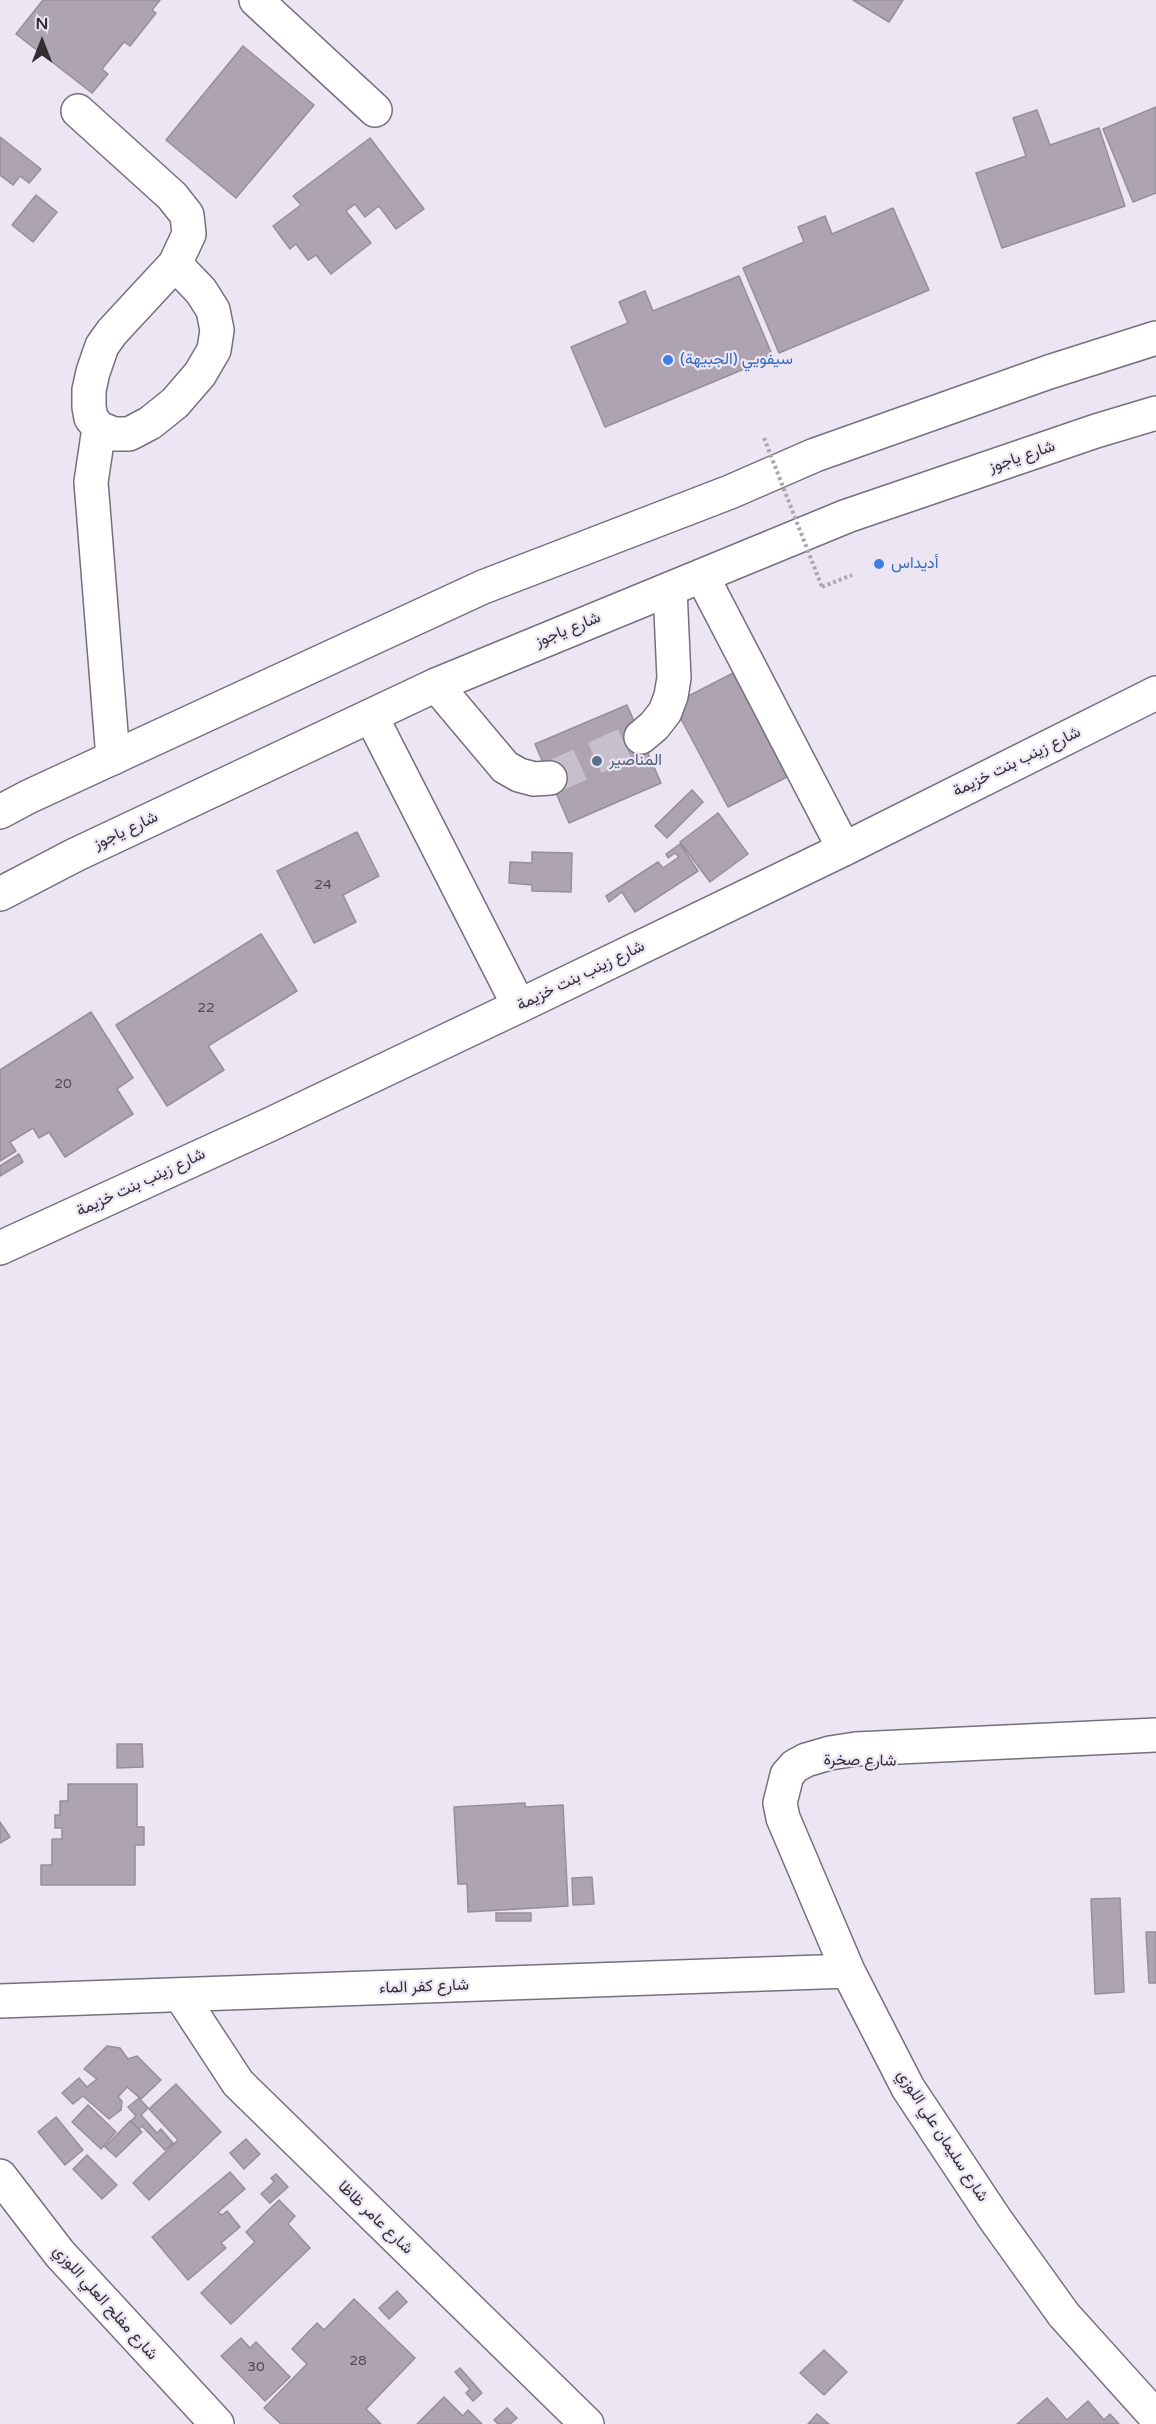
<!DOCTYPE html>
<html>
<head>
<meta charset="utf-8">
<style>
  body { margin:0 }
  #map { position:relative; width:1156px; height:2424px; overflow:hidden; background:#ebe5f4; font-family:"Varela Round",sans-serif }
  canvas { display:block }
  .north { position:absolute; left:12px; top:12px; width:60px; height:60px; -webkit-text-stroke:4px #ebe5f4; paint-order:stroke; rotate:0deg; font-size:16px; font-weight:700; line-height:24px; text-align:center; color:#302d33 }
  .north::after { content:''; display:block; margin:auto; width:21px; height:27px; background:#302d33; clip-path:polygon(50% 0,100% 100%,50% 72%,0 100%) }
</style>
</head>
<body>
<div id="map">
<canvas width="1156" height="2424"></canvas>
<div class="north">N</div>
</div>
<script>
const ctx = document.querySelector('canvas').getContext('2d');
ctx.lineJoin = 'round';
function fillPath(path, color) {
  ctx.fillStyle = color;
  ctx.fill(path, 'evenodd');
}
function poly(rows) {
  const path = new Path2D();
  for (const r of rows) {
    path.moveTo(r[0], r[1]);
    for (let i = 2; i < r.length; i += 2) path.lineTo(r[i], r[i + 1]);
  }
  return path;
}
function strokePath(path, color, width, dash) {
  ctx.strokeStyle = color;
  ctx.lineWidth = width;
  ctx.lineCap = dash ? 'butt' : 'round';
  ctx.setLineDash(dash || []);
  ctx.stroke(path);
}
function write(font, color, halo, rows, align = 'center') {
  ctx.font = font + ' "Varela Round",Vazirmatn,sans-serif';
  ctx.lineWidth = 4.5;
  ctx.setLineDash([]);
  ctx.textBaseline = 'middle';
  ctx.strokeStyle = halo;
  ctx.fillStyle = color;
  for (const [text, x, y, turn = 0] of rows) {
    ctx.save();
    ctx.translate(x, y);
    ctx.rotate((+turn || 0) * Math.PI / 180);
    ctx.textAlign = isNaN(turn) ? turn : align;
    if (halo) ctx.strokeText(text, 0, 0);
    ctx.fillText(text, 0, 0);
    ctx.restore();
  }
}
const building = poly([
  [43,0,160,0,152,10,156,13,130,46,124,42,102,69,108,74,92,93,16,34,43,0],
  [853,0,903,0,889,22,853,0],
  [243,46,314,105,236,198,166,140,243,46],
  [1156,107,1156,193,1133,202,1103,129,1156,107],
  [1037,110,1050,145,1099,128,1125,206,1002,248,976,173,1026,156,1013,118,1037,110],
  [0,137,41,169,29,183,20,176,13,185,0,175,0,137],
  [370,138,424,209,396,229,379,206,365,217,355,204,346,211,371,243,331,274,316,255,308,260,296,244,290,249,273,226,301,205,293,196,370,138],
  [36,195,57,212,33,242,12,225,36,195],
  [893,208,929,290,779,353,743,268,804,242,798,227,825,216,832,234,893,208],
  [739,276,773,357,605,427,571,347,628,323,619,302,645,291,653,311,739,276],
  [737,671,791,775,728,807,673,704,737,671],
  [627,705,661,783,569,823,535,744,627,705],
  [692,790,703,802,667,838,655,826,692,790],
  [718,813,748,854,710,882,680,842,718,813],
  [357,832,379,876,343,895,356,922,314,943,277,871,357,832],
  [680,844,698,871,635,912,622,892,609,902,606,896,658,862,663,868,679,857,675,853,668,858,666,854,680,844],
  [532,852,572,853,571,892,532,891,532,885,509,883,510,862,532,863,532,852],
  [261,934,297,991,208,1046,224,1070,167,1106,116,1025,261,934],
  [91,1012,133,1078,117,1089,133,1114,65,1157,49,1132,39,1138,33,1128,10,1142,16,1151,0,1161,0,1070,91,1012],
  [19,1154,23,1162,0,1176,0,1166,19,1154],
  [117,1744,142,1744,143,1767,117,1768,117,1744],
  [68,1784,137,1784,137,1827,144,1827,144,1845,135,1845,135,1885,41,1885,41,1865,52,1865,52,1839,62,1839,62,1828,55,1828,55,1815,60,1815,60,1801,68,1801,68,1784],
  [525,1803,525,1807,563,1805,568,1906,468,1912,467,1884,458,1884,454,1807,525,1803],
  [0,1822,10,1837,0,1843,0,1822],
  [592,1877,594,1904,573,1905,572,1878,592,1877],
  [1120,1898,1124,1992,1095,1994,1091,1899,1120,1898],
  [496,1913,531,1913,531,1921,496,1921,496,1913],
  [1146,1932,1156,1932,1156,1983,1149,1983,1146,1932],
  [107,2046,120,2048,128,2059,137,2056,161,2080,141,2099,127,2087,118,2097,122,2101,121,2110,109,2119,83,2096,73,2104,62,2093,79,2078,87,2087,97,2079,84,2069,107,2046],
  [176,2084,221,2132,149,2200,133,2183,178,2140,149,2109,176,2084],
  [139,2098,148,2108,141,2115,157,2133,161,2129,173,2143,165,2150,142,2126,139,2129,131,2121,136,2116,128,2107,139,2098],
  [88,2105,116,2132,101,2149,72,2122,88,2105],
  [56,2117,83,2150,65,2165,38,2132,56,2117],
  [130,2121,142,2132,116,2157,105,2147,130,2121],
  [246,2139,260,2154,244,2169,230,2153,246,2139],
  [87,2155,117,2185,102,2199,73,2169,87,2155],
  [230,2172,245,2189,218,2212,222,2215,227,2211,240,2227,221,2243,226,2248,188,2280,152,2237,230,2172],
  [276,2174,288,2187,270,2203,261,2194,274,2182,271,2178,276,2174],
  [279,2200,295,2216,288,2224,310,2248,231,2324,201,2293,255,2242,246,2232,279,2200],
  [397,2291,407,2302,389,2319,379,2308,397,2291],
  [354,2299,415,2358,366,2409,381,2424,281,2424,264,2408,307,2364,292,2349,317,2323,324,2330,354,2299],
  [241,2338,250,2348,256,2342,290,2377,265,2401,221,2356,241,2338],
  [824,2350,847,2372,824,2395,800,2373,824,2350],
  [460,2368,482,2393,473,2401,466,2393,470,2389,455,2372,460,2368],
  [444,2397,463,2416,468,2410,482,2424,417,2424,444,2397],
  [1047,2398,1067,2420,1088,2401,1104,2420,1110,2414,1119,2424,1017,2424,1047,2398],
  [507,2408,517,2418,510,2424,498,2424,494,2420,507,2408],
  [817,2414,829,2424,808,2424,817,2414]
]);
const minorTunnel = poly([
  [550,778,641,737]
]);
const path = poly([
  [822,587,852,575]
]);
const minor = poly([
  [256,0,375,110],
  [78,111,172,196,187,215,189,234,175,264,112,332,102,346,93,372,89,390,89,407,91,418,99,428,114,434,129,434,150,423,175,403,200,374,214,350,217,330,213,310,201,291,175,264],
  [99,428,91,482,113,758],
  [702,576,844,849],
  [436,685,505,767,519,775,534,779,550,778],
  [371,716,519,1006],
  [641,737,654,726,665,712,671,696,674,678,670,589],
  [0,1248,271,1124,519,1006,844,849,1156,693],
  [1156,1735,856,1749,830,1753,806,1760,795,1766,787,1775,780,1803,783,1818,848,1971,908,2088,995,2219,1064,2315,1156,2417],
  [181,1996,238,2083,587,2424],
  [0,2001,848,1971],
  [0,2176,60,2254,217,2424]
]);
const major = poly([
  [0,812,28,797,483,587,730,492,815,455,1049,372,1156,338],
  [0,894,75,855,436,685,847,516,1096,431,1156,413]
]);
const pathBridge = poly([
  [764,438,822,587]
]);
const markers = [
  [668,360,6,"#3f7fe0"],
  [879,564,6,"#3f7fe0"],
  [597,761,6,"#5c6f8a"]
];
const numberNames = [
  ["24",323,885],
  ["22",206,1008],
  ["20",63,1084],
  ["28",358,2361],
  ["30",256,2367]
];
const shopNames = [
  ["سيفويي (الجبيهة)",680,360],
  ["أديداس",891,564]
];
const streetNames = [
  ["شارع ياجوز",1022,457,-19],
  ["شارع ياجوز",568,630,-22],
  ["شارع زينب بنت خزيمة",1017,762,-26],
  ["شارع ياجوز",126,831,-25],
  ["شارع زينب بنت خزيمة",581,976,-26],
  ["شارع زينب بنت خزيمة",141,1183,-25],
  ["شارع صخرة",860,1761,1],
  ["شارع كفر الماء",424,1987,-2],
  ["شارع سليمان علي اللوزي",942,2136,57],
  ["شارع عامر ظاظا",375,2218,44],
  ["شارع مفلح العلي اللوزي",105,2303,48]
];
const serviceNames = [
  ["المناصير",609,761]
];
fillPath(building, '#aea4b1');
strokePath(building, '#978e9b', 1.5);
strokePath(minorTunnel, '#c6c0cd', 33, [33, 16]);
strokePath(minor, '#76707e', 36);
strokePath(major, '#76707e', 36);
strokePath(path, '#aaa6b1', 4, [3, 3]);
strokePath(minor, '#fff', 33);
strokePath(major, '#fff', 33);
strokePath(pathBridge, '#aaa6b1', 4, [3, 3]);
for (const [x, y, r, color] of markers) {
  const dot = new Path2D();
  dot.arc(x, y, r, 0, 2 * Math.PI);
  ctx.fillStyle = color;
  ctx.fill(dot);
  strokePath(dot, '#ebe5f4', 2);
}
write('14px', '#504b52', null, numberNames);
write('16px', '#366cbe', '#ebe5f4', shopNames, 'left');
write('16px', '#302d33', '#ebe5f4', streetNames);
write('16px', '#4e5e75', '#ebe5f4', serviceNames, 'left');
</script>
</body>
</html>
